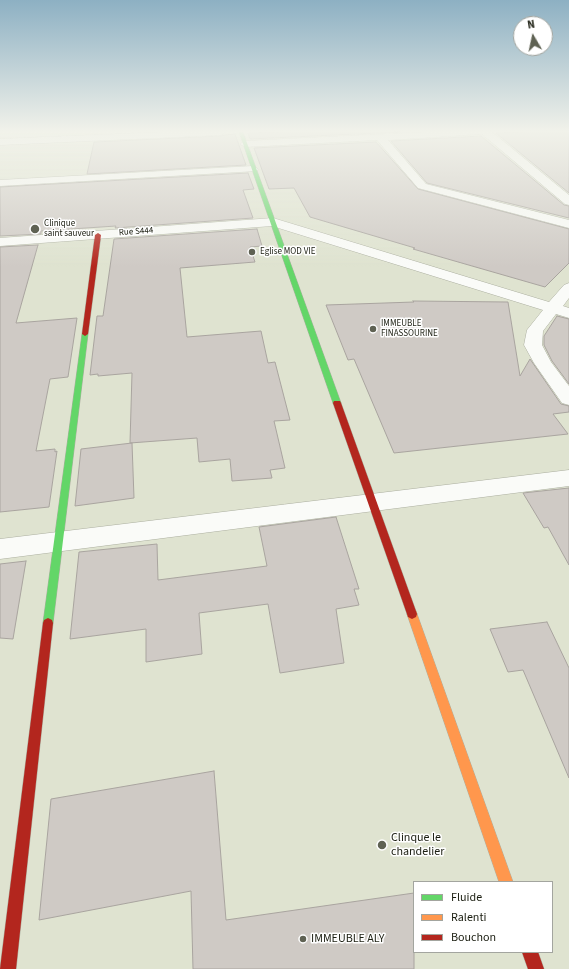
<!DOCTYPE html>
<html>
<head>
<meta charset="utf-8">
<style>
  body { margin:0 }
  #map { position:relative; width:569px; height:969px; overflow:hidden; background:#dfe3d0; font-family:"Source Sans 3",sans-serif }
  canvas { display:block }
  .legend { position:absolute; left:413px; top:881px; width:140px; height:72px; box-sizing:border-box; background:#fff; border:1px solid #a3a59f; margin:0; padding:5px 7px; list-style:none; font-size:12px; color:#1a1d10 }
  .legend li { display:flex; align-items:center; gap:8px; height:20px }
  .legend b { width:20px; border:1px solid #a3a59f }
  .north { position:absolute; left:513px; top:16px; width:40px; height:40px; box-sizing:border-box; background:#fff; border:1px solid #a3a59f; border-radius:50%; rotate:351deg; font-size:11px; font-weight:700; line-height:16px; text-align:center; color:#1a1d10 }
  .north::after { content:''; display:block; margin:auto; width:14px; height:18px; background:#5f6253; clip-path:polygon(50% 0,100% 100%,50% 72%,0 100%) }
</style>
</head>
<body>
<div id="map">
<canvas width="569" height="969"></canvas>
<ul class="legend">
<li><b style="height:5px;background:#63d668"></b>Fluide</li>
<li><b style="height:5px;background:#ff974d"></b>Ralenti</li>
<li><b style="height:5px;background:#b3261e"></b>Bouchon</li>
</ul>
<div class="north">N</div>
</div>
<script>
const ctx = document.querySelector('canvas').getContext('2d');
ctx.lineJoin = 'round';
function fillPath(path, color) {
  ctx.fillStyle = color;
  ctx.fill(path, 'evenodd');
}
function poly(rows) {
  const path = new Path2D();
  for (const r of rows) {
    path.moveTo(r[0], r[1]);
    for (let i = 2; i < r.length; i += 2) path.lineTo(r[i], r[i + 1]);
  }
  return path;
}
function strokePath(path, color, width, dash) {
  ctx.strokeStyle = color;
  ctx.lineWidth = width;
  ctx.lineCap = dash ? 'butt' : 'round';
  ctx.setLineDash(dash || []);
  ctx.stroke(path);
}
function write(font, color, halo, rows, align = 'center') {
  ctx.font = font + ' "Source Sans 3",sans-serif';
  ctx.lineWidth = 3;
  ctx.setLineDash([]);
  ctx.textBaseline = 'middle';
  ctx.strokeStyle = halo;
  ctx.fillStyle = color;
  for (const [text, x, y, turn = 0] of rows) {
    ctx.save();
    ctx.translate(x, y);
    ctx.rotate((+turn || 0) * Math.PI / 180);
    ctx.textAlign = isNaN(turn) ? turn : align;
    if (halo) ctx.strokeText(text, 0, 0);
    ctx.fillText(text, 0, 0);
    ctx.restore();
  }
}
const building = poly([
  [282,132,400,132,250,139,248,133,282,132],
  [524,132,569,132,569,193,496,133,524,132],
  [235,134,246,165,87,174,94,142,221,136,224,135,235,134],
  [481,136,564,205,569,206,569,218,427,183,391,141,481,136],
  [376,142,418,189,569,229,569,263,545,287,413,249,415,248,310,217,294,188,269,189,254,148,376,142],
  [248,173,254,189,243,190,253,218,115,228,116,226,41,231,41,234,0,236,0,187,248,173],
  [257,229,262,246,250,247,255,262,180,268,187,337,261,331,268,363,275,362,290,420,274,421,285,468,270,470,272,478,232,481,230,459,199,462,197,438,130,443,132,373,98,376,98,374,90,375,97,316,103,316,114,239,257,229],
  [38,245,16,323,77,318,68,377,50,379,36,451,55,449,55,452,57,451,49,507,0,512,0,247,38,245],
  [413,301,508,302,520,376,530,359,561,404,569,406,569,412,553,414,568,434,394,453,354,359,348,360,326,305,414,302,413,301],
  [557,316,569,319,569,384,552,361,544,345,544,336,557,316],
  [132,443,134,498,75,506,81,449,132,443],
  [569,488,569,565,548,527,544,528,523,493,569,488],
  [336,517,359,589,354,589,359,605,336,609,344,663,280,673,268,604,199,613,202,654,146,662,146,629,70,639,79,552,157,544,158,580,267,566,259,527,336,517],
  [26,561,13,639,0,638,0,564,26,561],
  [547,622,569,668,569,778,523,670,508,672,490,629,547,622],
  [214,771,226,920,414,893,414,969,193,969,191,891,39,920,51,799,214,771]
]);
const street = poly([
  [161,132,226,132,221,135,0,145,0,139,161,132],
  [426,132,492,132,569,195,569,205,565,204,482,134,388,140,426,184,569,220,569,228,418,188,377,140,245,147,240,144,245,141,426,132],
  [253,166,258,169,257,171,0,186,0,180,253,166],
  [273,218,549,302,564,285,569,283,569,298,563,306,569,308,569,318,556,314,543,331,542,345,551,362,569,386,569,405,562,403,534,363,524,345,527,330,543,310,272,226,0,246,0,238,273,218],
  [569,470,569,486,0,559,0,539,569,470]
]);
const fast = poly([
  [239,132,243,132,341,403,340,405,334,405,333,403,239,132],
  [85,332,88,334,53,623,52,626,48,628,44,626,43,623,82,334,85,332]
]);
const slow = poly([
  [412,609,416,611,417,614,513,882,499,882,407,614,408,611,412,609]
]);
const jam = poly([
  [98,233,101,235,88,334,85,336,82,334,95,235,98,233],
  [334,401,340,401,341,403,417,614,416,617,412,619,408,617,407,614,333,403,334,401],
  [48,618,52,620,53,623,16,969,0,969,43,623,44,620,48,618],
  [522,952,538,952,544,969,528,969,522,952]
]);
const markers = [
  [35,229,5,"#5f6253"],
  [252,252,4,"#5f6253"],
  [373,329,4,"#5f6253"],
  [382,845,5,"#5f6253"],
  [303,939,4,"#5f6253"]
];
const farPoinames = [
  ["Clinique",44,224],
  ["saint sauveur",44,234],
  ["Eglise MOD VIE",260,252],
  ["IMMEUBLE",381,324],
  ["FINASSOURINE",381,334]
];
const farStreetnames = [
  ["Rue S444",136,232,-4]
];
const nearPoinames = [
  ["Clinque le",391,838],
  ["chandelier",391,852],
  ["IMMEUBLE ALY",311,939]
];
fillPath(building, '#cfcac5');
strokePath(building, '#a9a49f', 1);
strokePath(street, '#acafa0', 1);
strokePath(fast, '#acafa0', 1);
strokePath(slow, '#acafa0', 1);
strokePath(jam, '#acafa0', 1);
fillPath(street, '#fafbf8');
fillPath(fast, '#63d668');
fillPath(slow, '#ff974d');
fillPath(jam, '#b3261e');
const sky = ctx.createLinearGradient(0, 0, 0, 267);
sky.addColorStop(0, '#8db0c3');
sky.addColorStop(0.49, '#f1f2ea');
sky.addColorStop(1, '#f1f2ea00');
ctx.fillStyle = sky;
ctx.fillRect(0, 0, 569, 267);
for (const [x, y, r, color] of markers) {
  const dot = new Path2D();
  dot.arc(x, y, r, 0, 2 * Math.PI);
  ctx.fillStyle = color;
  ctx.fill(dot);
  strokePath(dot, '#fff', 1.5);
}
write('9px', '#1a1d10', '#fff', farPoinames, 'left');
write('9px', '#1a1d10', '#fff', farStreetnames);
write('12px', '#1a1d10', '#fff', nearPoinames, 'left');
</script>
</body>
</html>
